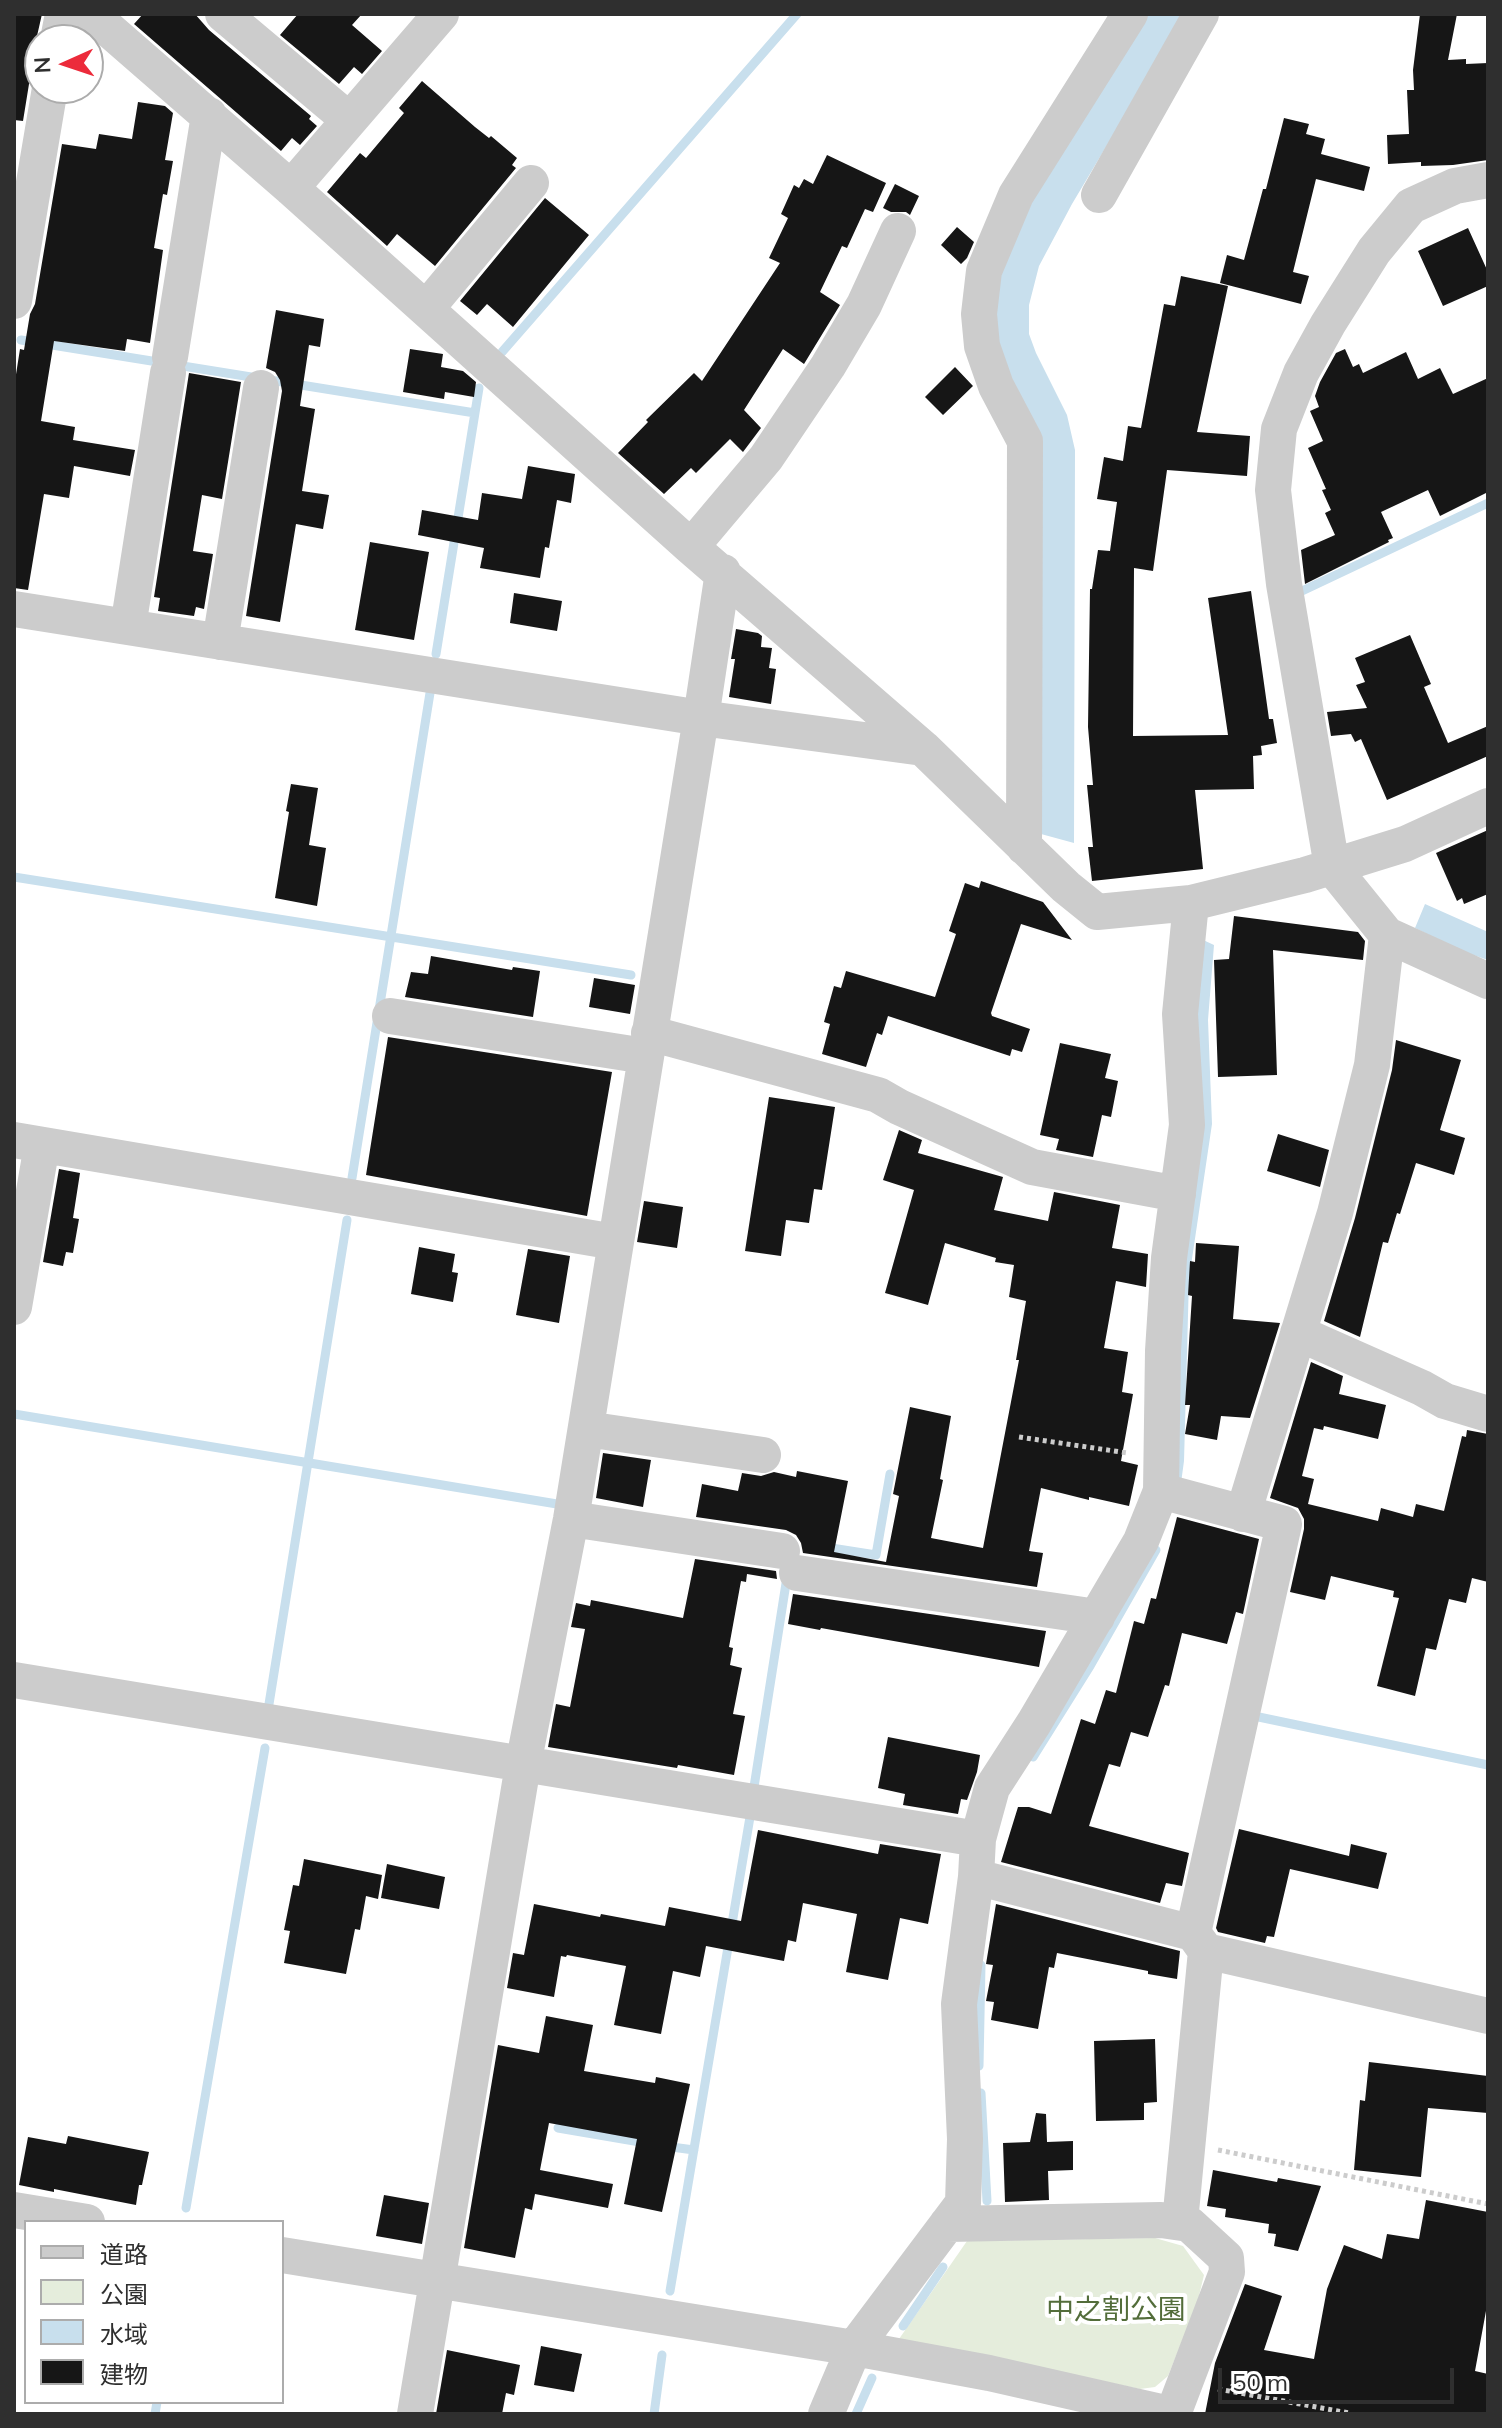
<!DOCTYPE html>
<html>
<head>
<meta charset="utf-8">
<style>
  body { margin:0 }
  #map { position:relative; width:1502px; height:2428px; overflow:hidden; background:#fff; font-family:Mulish,"Noto Sans JP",sans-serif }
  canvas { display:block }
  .frame { position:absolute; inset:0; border:16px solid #2f2f2f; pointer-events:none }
  .legend { position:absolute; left:24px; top:2220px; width:260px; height:184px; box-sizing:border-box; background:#fff; border:2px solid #acacac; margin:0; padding:10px 14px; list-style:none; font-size:24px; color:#2f2f2f }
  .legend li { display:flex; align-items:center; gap:16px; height:40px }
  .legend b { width:40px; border:2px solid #acacac }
  .north { position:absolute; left:24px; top:24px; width:80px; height:80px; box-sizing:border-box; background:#fff; border:2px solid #acacac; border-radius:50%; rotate:267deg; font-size:22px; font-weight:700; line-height:32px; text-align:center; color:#2f2f2f }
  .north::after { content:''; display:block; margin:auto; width:28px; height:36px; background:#ec2b3b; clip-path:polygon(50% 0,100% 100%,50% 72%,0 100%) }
  .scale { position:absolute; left:1218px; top:2368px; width:236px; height:36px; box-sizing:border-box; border:4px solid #2f2f2f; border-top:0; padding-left:10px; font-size:24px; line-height:28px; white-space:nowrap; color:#2f2f2f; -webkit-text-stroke:6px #fff; paint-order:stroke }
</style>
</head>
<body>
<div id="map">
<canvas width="1502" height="2428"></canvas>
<div class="frame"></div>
<ul class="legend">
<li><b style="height:10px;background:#ccc"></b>道路</li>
<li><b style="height:22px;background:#e5eddc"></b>公園</li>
<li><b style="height:22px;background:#c8dfed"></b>水域</li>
<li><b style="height:22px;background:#161616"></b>建物</li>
</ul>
<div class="north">N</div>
<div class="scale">50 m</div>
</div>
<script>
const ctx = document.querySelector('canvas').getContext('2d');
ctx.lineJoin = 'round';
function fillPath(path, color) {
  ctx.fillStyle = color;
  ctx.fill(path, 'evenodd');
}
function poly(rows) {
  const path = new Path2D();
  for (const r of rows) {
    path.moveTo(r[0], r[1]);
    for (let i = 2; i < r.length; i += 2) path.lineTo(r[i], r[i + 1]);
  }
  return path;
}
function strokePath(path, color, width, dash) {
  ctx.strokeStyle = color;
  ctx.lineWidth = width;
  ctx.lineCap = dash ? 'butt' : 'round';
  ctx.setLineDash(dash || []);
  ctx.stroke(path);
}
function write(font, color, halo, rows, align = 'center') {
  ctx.font = font + ' Mulish,"Noto Sans JP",sans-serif';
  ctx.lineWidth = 8;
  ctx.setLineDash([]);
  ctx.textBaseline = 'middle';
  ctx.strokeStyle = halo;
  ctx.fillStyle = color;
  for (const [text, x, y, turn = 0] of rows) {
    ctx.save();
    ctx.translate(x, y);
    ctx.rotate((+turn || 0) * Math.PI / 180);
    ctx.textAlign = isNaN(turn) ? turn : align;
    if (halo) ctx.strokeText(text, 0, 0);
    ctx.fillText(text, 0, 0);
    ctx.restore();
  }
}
const green = poly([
  [1155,2238,1183,2246,1204,2275,1197,2304,1168,2376,1155,2387,1140,2389,899,2339,967,2241]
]);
const water = poly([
  [1145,14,1185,14,1072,204,1039,266,1029,305,1029,334,1036,353,1067,415,1075,450,1074,843,1041,834,1039,720,998,352,994,333,997,266,1019,216],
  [1425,904,1488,932,1488,960,1461,951,1415,928],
  [1201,939,1214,945,1208,1020,1212,1124,1189,1279,1184,1461,1181,1483,1171,1473]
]);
const stream = poly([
  [21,340,475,413],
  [502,352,797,14],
  [1302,591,1488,503],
  [436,654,479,388],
  [14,877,631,975],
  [352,1178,430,693],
  [14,1414,557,1504],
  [825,1547,876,1555,890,1474],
  [269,1704,347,1220],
  [1254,1716,1488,1765],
  [1033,1757,1090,1666,1156,1550],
  [754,1787,787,1577],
  [979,2066,981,1965],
  [981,2093,987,2201],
  [558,2128,646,2143],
  [664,2146,694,2150],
  [186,2208,265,1748],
  [670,2291,750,1817],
  [903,2326,943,2267],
  [155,2414,157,2402],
  [654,2414,662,2355],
  [856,2414,872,2378]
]);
const building = poly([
  [14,14,42,14,37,36,40,50,36,73,29,84,23,121,14,120],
  [143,14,195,14,209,30,311,116,309,119,317,126,300,145,292,138,281,151,134,24],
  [298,14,362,14,352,25,382,51,362,74,354,67,339,84,280,35],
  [1420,14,1457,14,1448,60,1466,59,1466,64,1488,63,1488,160,1453,165,1421,166,1421,162,1388,164,1387,135,1409,134,1407,90,1414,90,1413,70],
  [422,81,475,127,489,138,491,136,517,158,512,165,516,168,435,266,397,234,387,246,327,192,360,153,366,158,404,113,399,108],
  [138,102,165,106,173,113,165,160,173,161,167,195,163,194,154,248,163,250,150,343,127,339,125,351,54,341,41,421,75,427,73,440,135,450,130,476,74,466,69,498,44,494,28,590,14,588,14,387,20,349,24,350,30,314,35,304,62,144,96,149,99,134,132,139],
  [1284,118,1309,124,1306,134,1325,139,1321,154,1370,167,1364,191,1316,179,1293,272,1309,276,1301,304,1220,283,1227,255,1244,260,1263,189,1266,189],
  [827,155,886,183,873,212,865,209,847,248,842,246,820,292,840,305,804,364,783,349,744,410,761,428,743,452,730,439,696,473,691,468,664,494,618,453,648,422,646,420,694,373,702,381,780,263,769,258,788,218,781,214,794,185,799,188,804,179,813,184],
  [895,184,919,196,910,215,906,212,891,212,883,208],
  [545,198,589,235,513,327,487,304,477,315,460,301],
  [957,227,974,242,967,258,961,264,941,245],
  [1468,228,1488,272,1488,286,1443,306,1418,251],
  [1181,276,1228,286,1197,432,1250,436,1247,476,1167,470,1153,571,1134,568,1133,736,1228,735,1208,598,1251,591,1269,719,1273,719,1277,743,1261,746,1262,755,1253,756,1254,789,1195,790,1203,869,1092,881,1088,847,1093,847,1087,785,1093,785,1088,727,1090,589,1092,589,1098,550,1110,551,1117,502,1097,499,1104,457,1123,461,1128,426,1141,428,1164,304,1175,306],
  [276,310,324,319,320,347,309,345,300,406,315,409,302,491,329,495,323,529,296,524,280,622,246,616,282,391,280,380,275,372,266,368],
  [410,349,443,354,441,367,463,371,476,382,474,397,445,392,444,399,403,392],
  [1345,349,1353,367,1359,364,1363,373,1406,352,1418,379,1440,368,1453,394,1488,378,1488,492,1440,516,1428,490,1381,512,1393,538,1388,540,1389,542,1305,584,1301,550,1335,535,1325,513,1331,510,1322,490,1326,489,1308,448,1323,441,1310,411,1319,407,1315,396,1320,382,1336,353],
  [955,367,973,386,943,415,925,397],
  [189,373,241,382,222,499,202,495,193,551,213,554,204,609,196,607,194,616,158,611,160,598,154,597],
  [528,466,575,474,571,503,557,500,549,548,545,547,540,578,480,568,484,548,418,535,422,510,478,520,482,493,522,499],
  [370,542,429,552,414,640,355,630],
  [514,593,562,601,557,631,510,623],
  [736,629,758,633,762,636,761,647,772,648,769,668,776,669,771,704,729,697,735,659,731,659],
  [1410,635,1431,684,1424,687,1448,743,1488,726,1488,756,1387,800,1361,739,1355,742,1351,734,1331,736,1327,712,1367,708,1356,685,1365,682,1355,658],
  [291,784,318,788,309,845,326,848,317,906,275,898,289,812,286,811],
  [1488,830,1488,894,1464,904,1462,898,1457,901,1436,853],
  [981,881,1043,902,1072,940,1021,924,991,1013,992,1016,1030,1029,1022,1052,1012,1049,1010,1056,888,1016,882,1035,877,1033,866,1067,822,1054,830,1024,824,1022,834,986,841,988,846,971,935,997,956,934,949,931,965,883,979,888],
  [1234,916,1358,932,1365,941,1363,960,1273,950,1277,1075,1218,1077,1214,960,1229,959],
  [431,956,512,970,513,967,540,971,533,1017,405,997,411,972,428,974],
  [594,978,635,985,630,1014,589,1007],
  [388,1037,612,1072,587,1216,366,1175],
  [1396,1040,1461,1060,1440,1130,1465,1138,1454,1175,1416,1163,1400,1214,1397,1213,1388,1243,1383,1242,1360,1337,1324,1321,1355,1218,1392,1070],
  [1060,1043,1111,1054,1105,1078,1118,1081,1111,1117,1102,1115,1093,1157,1056,1150,1059,1139,1040,1135],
  [769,1097,835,1107,822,1190,814,1189,809,1223,786,1220,781,1256,745,1251],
  [899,1130,922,1140,918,1153,1003,1177,994,1210,1048,1221,1054,1192,1120,1205,1112,1248,1148,1254,1146,1287,1116,1281,1104,1348,1128,1352,1122,1392,1133,1394,1121,1461,1138,1465,1129,1506,1089,1497,1089,1500,1041,1488,1029,1551,1043,1553,1037,1587,803,1553,801,1543,796,1535,786,1530,696,1517,702,1484,738,1491,742,1473,761,1476,774,1472,796,1477,797,1471,848,1481,834,1552,886,1562,899,1496,893,1494,910,1407,951,1416,940,1479,943,1480,931,1538,983,1548,1019,1360,1016,1360,1026,1301,1009,1297,1014,1265,995,1262,996,1258,945,1243,928,1305,885,1293,914,1190,883,1180],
  [1278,1134,1329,1150,1320,1187,1267,1171],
  [59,1169,80,1173,73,1218,79,1219,73,1253,66,1252,63,1266,43,1262],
  [644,1201,683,1207,677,1248,637,1242],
  [1196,1243,1239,1246,1233,1319,1280,1323,1250,1418,1221,1416,1217,1440,1185,1434,1190,1405,1185,1405,1192,1296,1188,1295,1190,1261,1195,1262],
  [419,1247,455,1254,452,1272,458,1273,453,1302,411,1294],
  [528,1249,570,1256,559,1323,516,1315],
  [1311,1362,1343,1376,1339,1394,1386,1405,1378,1439,1324,1426,1323,1430,1314,1428,1302,1476,1314,1479,1308,1504,1378,1521,1381,1508,1413,1517,1416,1504,1444,1511,1462,1436,1466,1437,1467,1430,1488,1434,1488,1582,1472,1578,1466,1603,1449,1599,1436,1650,1426,1648,1415,1696,1377,1686,1399,1598,1393,1597,1394,1591,1331,1576,1325,1600,1290,1592,1304,1529,1304,1519,1298,1508,1270,1498],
  [603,1453,651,1460,643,1507,596,1498],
  [1177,1517,1259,1539,1243,1614,1236,1612,1227,1644,1182,1633,1169,1686,1165,1685,1148,1737,1131,1732,1120,1767,1109,1764,1089,1826,1189,1853,1182,1886,1166,1883,1160,1903,1001,1862,1018,1807,1029,1807,1051,1814,1081,1719,1095,1724,1106,1690,1116,1693,1134,1621,1144,1624,1151,1598,1156,1599],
  [695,1559,776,1571,777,1579,747,1574,746,1582,741,1581,729,1647,733,1648,730,1665,742,1668,733,1714,745,1716,734,1775,678,1765,677,1768,548,1747,556,1704,570,1707,585,1629,571,1627,576,1603,590,1606,591,1600,683,1618],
  [793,1594,1046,1631,1039,1667,821,1628,820,1630,788,1624],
  [888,1737,980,1755,977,1772,967,1800,961,1799,958,1814,903,1805,905,1794,878,1788],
  [1239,1829,1349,1856,1351,1844,1387,1853,1378,1889,1290,1869,1274,1937,1267,1936,1265,1943,1218,1932,1216,1928],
  [758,1830,878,1854,880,1844,941,1854,928,1924,900,1918,888,1980,846,1972,857,1914,803,1903,796,1942,788,1940,784,1961,706,1946,700,1977,673,1971,661,2034,614,2025,626,1966,567,1955,566,1957,561,1956,554,1997,507,1988,513,1953,524,1955,534,1904,600,1917,601,1914,665,1926,669,1907,741,1921],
  [304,1859,382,1875,378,1899,366,1896,360,1930,355,1929,346,1974,284,1963,290,1931,284,1930,293,1885,299,1886],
  [387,1864,445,1877,439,1909,381,1898],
  [996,1904,1180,1951,1177,1979,1148,1974,1148,1971,1057,1953,1054,1968,1049,1967,1038,2029,991,2020,994,2002,986,2001,993,1965,986,1964],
  [546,2016,593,2025,584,2071,655,2083,656,2077,690,2084,662,2212,624,2204,637,2139,549,2123,540,2170,613,2184,608,2208,535,2194,532,2210,525,2208,515,2258,464,2248,498,2045,539,2053],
  [1155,2039,1157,2102,1144,2103,1144,2120,1096,2121,1094,2041],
  [1369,2062,1488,2076,1488,2113,1428,2108,1421,2177,1354,2170,1360,2100,1365,2101],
  [1036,2113,1046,2114,1047,2142,1073,2141,1073,2170,1048,2171,1049,2200,1005,2202,1003,2143,1030,2142],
  [68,2136,149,2152,142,2185,139,2185,136,2205,54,2189,54,2192,19,2185,28,2137,66,2144],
  [1213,2170,1277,2182,1278,2178,1321,2186,1298,2251,1274,2246,1276,2234,1268,2233,1269,2224,1225,2217,1226,2209,1207,2206],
  [384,2195,429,2203,422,2244,376,2236],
  [1426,2200,1488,2212,1488,2300,1475,2371,1488,2374,1488,2414,1205,2414,1215,2363,1245,2284,1282,2296,1264,2350,1314,2359,1327,2289,1344,2245,1382,2259,1387,2234,1419,2239],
  [541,2346,582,2354,574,2392,534,2385],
  [447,2350,520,2365,514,2395,506,2393,502,2414,436,2414]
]);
const path = poly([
  [1019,1437,1128,1453],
  [1218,2150,1488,2204],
  [1218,2389,1349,2413]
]);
const minor = poly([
  [91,14,291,188,691,547,923,748,1066,887,1097,912,1191,903,1305,875,1405,844,1488,806],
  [223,14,349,120],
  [58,40,63,14],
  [1488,180,1455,186,1411,206,1374,251,1328,324,1301,373,1279,429,1273,490,1284,584,1332,867,1387,935,1488,981],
  [291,188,441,14],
  [1099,195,1201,14],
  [14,301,50,88],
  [426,309,531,183],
  [170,357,209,115],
  [691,547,766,458,828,366,864,305,898,231],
  [14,609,701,718,923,748],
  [128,627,168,373],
  [220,642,261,388],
  [1024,847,1025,441,996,386,982,346,979,314,984,271,1016,195,1130,14],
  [390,1016,645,1056],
  [649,1033,878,1095,899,1107,1032,1167,1178,1194],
  [14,1140,615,1242],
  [14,1307,42,1145],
  [1298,1333,1422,1388,1445,1401,1488,1414],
  [586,1429,763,1455],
  [1161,1491,1284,1524,1193,1933],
  [1243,1514,1335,1213,1372,1065,1387,935],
  [571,1519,782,1551],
  [797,1573,1097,1617],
  [14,1680,978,1839],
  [976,1877,1193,1933,1206,1951,1488,2016],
  [14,2210,87,2222],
  [1180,2222,1206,1951],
  [947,2224,1161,2220,1189,2224,1226,2258,1227,2272,1173,2414],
  [282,2255,854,2348,989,2373,1170,2414],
  [415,2414,523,1765,571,1519,701,718,723,572],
  [826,2414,854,2348,963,2203,965,2139,959,2004,976,1877,978,1839,992,1788,1034,1723,1141,1541,1161,1491,1163,1351,1169,1258,1187,1125,1180,1014,1191,903]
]);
const parkNames = [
  ["中之割公園",1116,2311]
];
fillPath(green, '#e5eddc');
fillPath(water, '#c8dfed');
strokePath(stream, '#c8dfed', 9);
fillPath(building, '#161616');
strokePath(path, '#ccc', 5, [4, 4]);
strokePath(minor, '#ccc', 36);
write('28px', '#536d3a', '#fff', parkNames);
</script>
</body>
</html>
